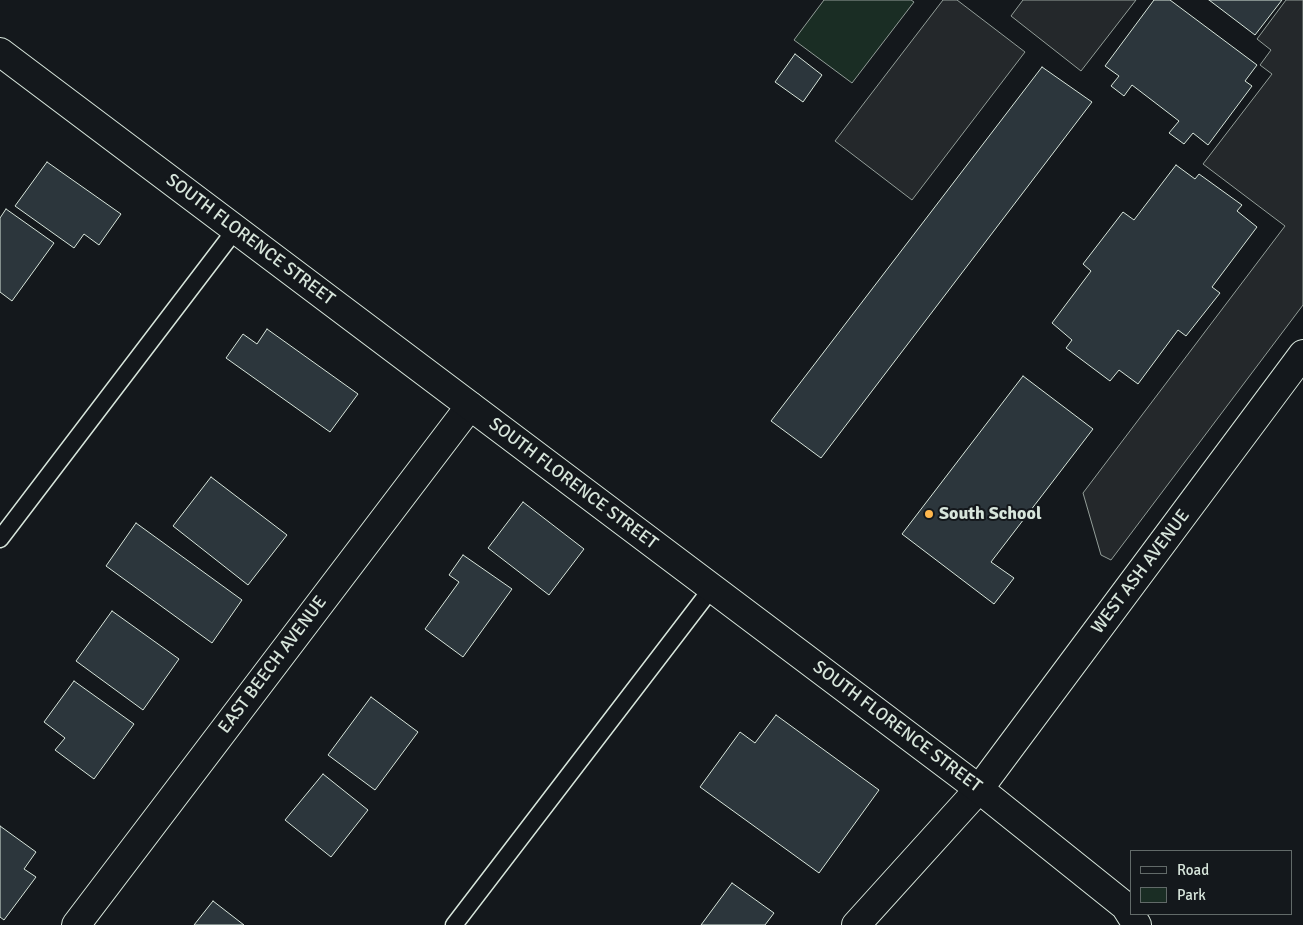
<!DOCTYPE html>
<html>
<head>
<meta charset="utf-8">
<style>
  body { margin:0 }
  #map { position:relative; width:1303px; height:925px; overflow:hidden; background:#14181c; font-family:Signika,sans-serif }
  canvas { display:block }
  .legend { position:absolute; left:1130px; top:850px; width:162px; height:65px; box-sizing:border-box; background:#14181c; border:1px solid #626a69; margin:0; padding:6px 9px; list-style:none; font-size:15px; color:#d8e6dc }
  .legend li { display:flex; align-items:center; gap:10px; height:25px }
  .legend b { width:25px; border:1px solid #626a69 }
</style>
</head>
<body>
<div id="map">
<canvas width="1303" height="925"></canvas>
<ul class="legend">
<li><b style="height:6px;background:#14181c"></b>Road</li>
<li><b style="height:14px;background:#1a2d24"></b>Park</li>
</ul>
</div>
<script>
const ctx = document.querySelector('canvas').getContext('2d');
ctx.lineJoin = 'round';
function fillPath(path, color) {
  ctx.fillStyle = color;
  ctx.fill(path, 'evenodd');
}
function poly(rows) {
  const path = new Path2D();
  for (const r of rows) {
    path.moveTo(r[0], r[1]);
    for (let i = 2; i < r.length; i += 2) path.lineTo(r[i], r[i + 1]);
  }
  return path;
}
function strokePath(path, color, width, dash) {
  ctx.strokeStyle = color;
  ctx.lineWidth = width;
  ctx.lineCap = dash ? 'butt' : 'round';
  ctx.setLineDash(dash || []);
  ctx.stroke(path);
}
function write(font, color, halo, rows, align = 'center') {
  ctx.font = font + ' Signika,sans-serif';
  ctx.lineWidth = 4;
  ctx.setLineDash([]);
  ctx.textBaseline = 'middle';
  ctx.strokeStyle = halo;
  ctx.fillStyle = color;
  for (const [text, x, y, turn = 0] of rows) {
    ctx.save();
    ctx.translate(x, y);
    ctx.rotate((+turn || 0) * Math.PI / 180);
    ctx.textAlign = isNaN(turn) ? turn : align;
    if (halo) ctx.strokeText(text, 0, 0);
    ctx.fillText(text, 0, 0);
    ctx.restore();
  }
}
const green = poly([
  [824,0,911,0,914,2,852,83,794,40,824,0]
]);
const parking = poly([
  [943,0,957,0,1025,52,912,200,835,141,943,0],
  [1023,0,1136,0,1081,71,1011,16,1023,0],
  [1286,0,1303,0,1303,305,1111,560,1101,555,1083,493,1285,226,1203,164,1272,74,1260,65,1271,50,1257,39,1286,0]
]);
const building = poly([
  [1154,0,1170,0,1257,65,1245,81,1252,86,1208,145,1193,133,1184,144,1169,133,1179,121,1132,85,1124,96,1111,86,1119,76,1105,66,1154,0],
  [1209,0,1282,0,1255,35,1209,0],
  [795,54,822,75,803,102,775,82,795,54],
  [1042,67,1092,102,821,458,771,421,1042,67],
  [47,162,121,214,99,245,84,234,74,248,15,206,47,162],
  [1176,165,1195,179,1199,174,1242,205,1237,211,1257,227,1212,287,1220,293,1186,336,1178,330,1138,384,1119,370,1110,381,1066,348,1072,340,1052,323,1091,271,1083,264,1123,212,1134,220,1176,165],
  [6,209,54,243,12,301,0,292,0,218,6,209],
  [267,329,358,394,330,432,226,358,243,334,257,344,267,329],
  [1023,376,1093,429,991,562,1014,578,994,604,902,534,1023,376],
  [211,477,287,535,248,585,173,526,211,477],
  [523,502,584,549,549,595,488,548,523,502],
  [136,523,242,600,212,643,106,566,136,523],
  [463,555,512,589,463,657,425,629,459,582,449,575,463,555],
  [112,611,179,659,143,710,76,661,112,611],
  [74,681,134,724,94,779,55,750,65,738,44,722,74,681],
  [371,697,418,732,375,790,328,755,371,697],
  [776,715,879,790,819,873,700,787,740,732,755,743,776,715],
  [323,774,368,810,331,857,285,820,323,774],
  [0,826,36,852,24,869,36,877,4,920,0,917,0,826],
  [732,883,774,913,765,925,701,925,732,883],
  [213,901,244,925,194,925,213,901]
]);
const lane = poly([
  [0,539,236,229],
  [454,925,712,588]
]);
const street = poly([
  [76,925,470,406],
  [856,925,979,789]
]);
const secondary = poly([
  [0,52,979,789,1125,906,1137,925],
  [979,789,1303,354]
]);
const markers = [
  [929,514,5,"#ffb74d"]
];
const streetNames = [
  ["SOUTH FLORENCE STREET",250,240,37],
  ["SOUTH FLORENCE STREET",573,484,37],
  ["WEST ASH AVENUE",1141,572,-53],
  ["EAST BEECH AVENUE",273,665,-53],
  ["SOUTH FLORENCE STREET",897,727,37]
];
const poiNames = [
  ["South School",939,514]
];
fillPath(green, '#1a2d24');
strokePath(green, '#939e99', 1);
fillPath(parking, '#24282b');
strokePath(parking, '#939e99', 1);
fillPath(building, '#2c363c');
strokePath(building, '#d8e6dc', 1);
strokePath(lane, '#d8e6dc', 19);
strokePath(street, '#d8e6dc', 30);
strokePath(secondary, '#d8e6dc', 30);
strokePath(lane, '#14181c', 16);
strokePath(street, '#14181c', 28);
strokePath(secondary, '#14181c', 28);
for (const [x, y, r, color] of markers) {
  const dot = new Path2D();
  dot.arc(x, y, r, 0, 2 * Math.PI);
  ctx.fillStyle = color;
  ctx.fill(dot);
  strokePath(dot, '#14181c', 2);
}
write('18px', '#d8e6dc', '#14181c', streetNames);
write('bold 18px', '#d8e6dc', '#14181c', poiNames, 'left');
</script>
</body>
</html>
